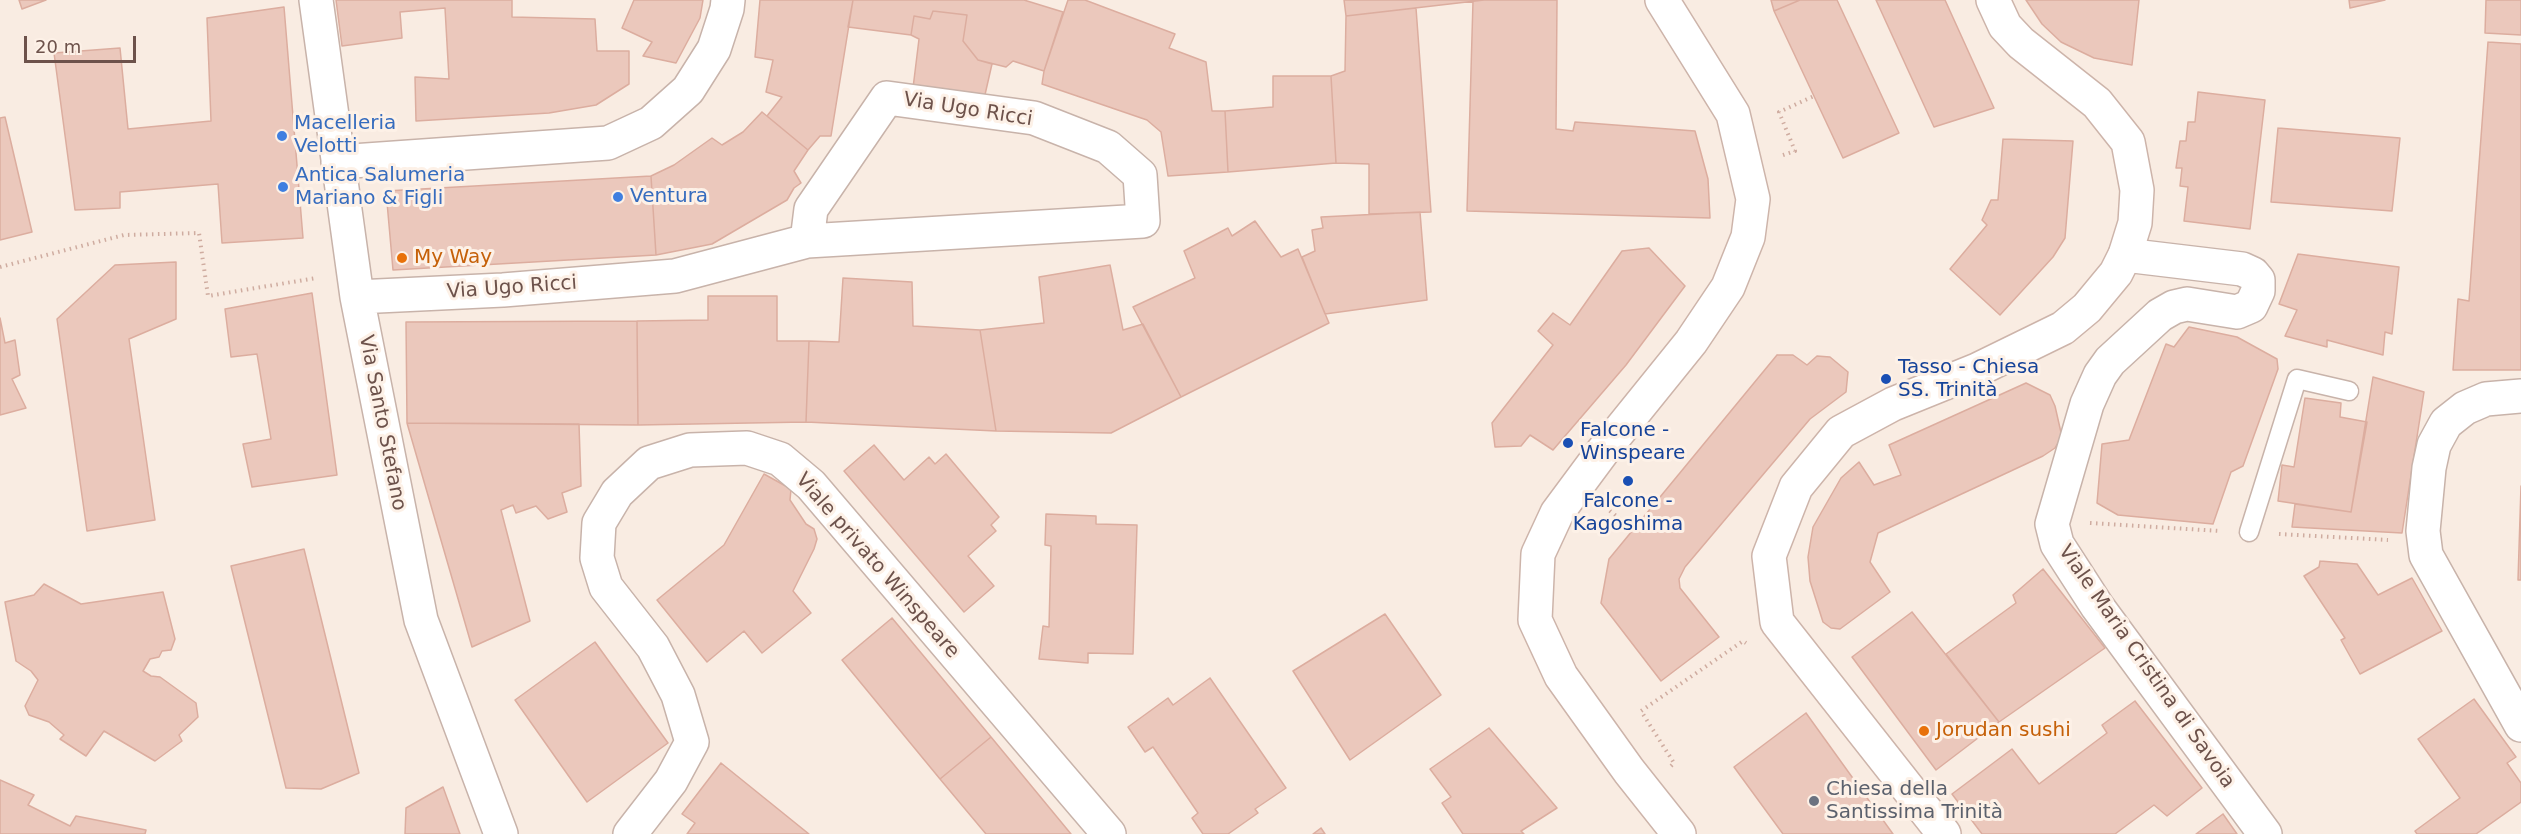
<!DOCTYPE html>
<html>
<head>
<meta charset="utf-8">
<style>
  body { margin:0 }
  #map { position:relative; width:2521px; height:834px; overflow:hidden; background:#f9ece2; font-family:"DejaVu Sans",sans-serif }
  canvas { display:block }
  .scale { position:absolute; left:24px; top:36px; width:112px; height:27px; box-sizing:border-box; border:3px solid #6d524b; border-top:0; padding-left:8px; font-size:18px; line-height:21px; white-space:nowrap; color:#6d524b; -webkit-text-stroke:4px #fdf1e7; paint-order:stroke }
</style>
</head>
<body>
<div id="map">
<canvas width="2521" height="834"></canvas>
<div class="scale">20 m</div>
</div>
<script>
const ctx = document.querySelector('canvas').getContext('2d');
ctx.lineJoin = 'round';
function fillPath(path, color) {
  ctx.fillStyle = color;
  ctx.fill(path, 'evenodd');
}
function poly(rows) {
  const path = new Path2D();
  for (const r of rows) {
    path.moveTo(r[0], r[1]);
    for (let i = 2; i < r.length; i += 2) path.lineTo(r[i], r[i + 1]);
  }
  return path;
}
function strokePath(path, color, width, dash) {
  ctx.strokeStyle = color;
  ctx.lineWidth = width;
  ctx.lineCap = dash ? 'butt' : 'round';
  ctx.setLineDash(dash || []);
  ctx.stroke(path);
}
function write(font, color, halo, rows, align = 'center') {
  ctx.font = font + ' "DejaVu Sans",sans-serif';
  ctx.lineWidth = 6;
  ctx.setLineDash([]);
  ctx.textBaseline = 'middle';
  ctx.strokeStyle = halo;
  ctx.fillStyle = color;
  for (const [text, x, y, turn = 0] of rows) {
    ctx.save();
    ctx.translate(x, y);
    ctx.rotate((+turn || 0) * Math.PI / 180);
    ctx.textAlign = isNaN(turn) ? turn : align;
    if (halo) ctx.strokeText(text, 0, 0);
    ctx.fillText(text, 0, 0);
    ctx.restore();
  }
}
const building = poly([
  [19,0,46,0,22,9,19,0],
  [336,0,512,0,512,17,595,19,597,51,629,51,629,84,596,105,549,113,416,121,415,77,449,79,445,8,400,12,402,38,342,46,336,0],
  [634,0,703,0,700,18,676,63,643,56,652,42,622,28,634,0],
  [760,0,853,0,831,136,820,136,808,150,767,116,782,97,766,92,773,60,755,57,760,0],
  [853,0,1024,0,1063,12,1044,71,1013,61,1006,67,978,60,963,41,967,15,933,11,930,19,914,16,911,35,848,27,853,0],
  [1068,0,1085,0,1175,34,1169,48,1206,62,1212,111,1225,111,1228,172,1168,176,1161,132,1147,120,1042,84,1044,71,1068,0],
  [1344,0,1484,0,1346,16,1344,0],
  [1484,0,1557,0,1556,129,1573,131,1575,122,1695,131,1708,179,1710,218,1467,211,1473,1,1484,0],
  [1771,0,1800,0,1774,11,1771,0],
  [1800,0,1837,0,1899,133,1843,158,1774,11,1800,0],
  [1876,0,1945,0,1994,108,1934,127,1876,0],
  [2026,0,2139,0,2132,65,2094,58,2061,42,2042,24,2026,0],
  [2349,0,2385,0,2350,8,2349,0],
  [2486,0,2521,0,2521,35,2485,33,2486,0],
  [284,7,303,238,222,243,218,184,120,192,120,208,75,210,54,53,120,48,128,129,211,121,207,18,284,7],
  [1416,8,1431,212,1369,214,1369,164,1336,163,1331,76,1345,71,1346,16,1416,8],
  [933,11,967,15,963,41,978,60,992,64,984,99,913,88,919,39,911,35,914,16,930,19,933,11],
  [2488,42,2521,44,2521,370,2453,370,2458,299,2469,301,2488,42],
  [1273,76,1331,76,1336,163,1228,172,1225,111,1273,107,1273,76],
  [2198,92,2265,100,2250,229,2184,221,2188,187,2180,186,2182,168,2176,168,2180,141,2186,141,2188,122,2195,122,2198,92],
  [762,112,808,150,794,171,801,183,794,188,787,200,712,244,656,255,651,176,674,165,712,138,722,145,743,132,762,112],
  [5,117,32,232,0,240,0,118,5,117],
  [2278,128,2400,138,2392,211,2271,202,2278,128],
  [2003,139,2073,141,2065,238,2053,257,2000,315,1950,269,1987,225,1982,220,1991,200,1998,200,2003,139],
  [651,176,656,255,393,270,386,191,651,176],
  [1420,212,1427,300,1325,314,1302,257,1315,251,1312,230,1323,228,1321,217,1420,212],
  [1255,221,1281,257,1298,249,1329,323,1181,397,1133,307,1195,278,1184,251,1228,228,1232,236,1255,221],
  [1649,248,1685,286,1626,365,1553,450,1530,435,1521,446,1495,447,1492,423,1553,345,1538,331,1553,313,1570,325,1622,251,1649,248],
  [2298,254,2399,267,2392,334,2385,332,2383,355,2327,340,2327,347,2285,336,2297,310,2279,304,2298,254],
  [176,262,176,319,129,339,155,520,87,531,57,319,115,265,176,262],
  [1110,265,1123,330,1143,324,1181,397,1111,433,996,431,980,330,1044,323,1039,277,1110,265],
  [843,278,912,282,913,326,980,330,996,431,806,422,809,341,839,342,843,278],
  [312,293,337,475,252,487,243,444,271,439,257,354,231,357,225,309,312,293],
  [708,296,777,296,777,341,809,341,806,422,638,425,637,321,708,320,708,296],
  [0,318,5,343,15,340,20,375,12,379,26,408,0,415,0,318],
  [637,321,638,425,407,423,406,322,637,321],
  [2189,327,2237,337,2277,359,2278,369,2243,466,2231,472,2213,524,2118,515,2097,503,2102,444,2129,440,2166,344,2174,347,2189,327],
  [1777,355,1793,355,1807,365,1817,356,1830,357,1848,372,1846,392,1810,419,1685,567,1679,579,1680,588,1719,637,1661,681,1601,603,1609,559,1777,355],
  [2373,377,2424,392,2402,533,2292,527,2295,504,2351,512,2373,377],
  [2026,383,2050,395,2055,406,2062,437,2055,448,2043,456,1878,533,1870,562,1890,592,1840,629,1831,628,1823,622,1810,581,1808,557,1813,527,1841,478,1859,462,1874,485,1901,475,1889,445,2026,383],
  [2305,398,2341,403,2340,417,2367,422,2351,512,2278,501,2282,465,2294,467,2305,398],
  [407,423,579,424,581,486,562,493,567,512,548,519,536,506,516,513,513,505,501,510,530,621,472,647,407,423],
  [874,445,904,480,929,457,935,464,946,454,999,517,991,525,996,531,968,556,994,586,964,612,844,471,874,445],
  [764,474,791,489,790,500,806,524,814,529,817,539,814,549,793,591,811,613,762,653,744,631,707,662,657,600,724,545,764,474],
  [2521,486,2521,580,2518,580,2521,486],
  [1046,514,1096,516,1096,524,1137,525,1133,654,1088,653,1088,663,1039,659,1043,626,1049,627,1051,546,1045,545,1046,514],
  [304,549,359,773,321,789,286,788,231,566,304,549],
  [2320,561,2357,564,2378,595,2412,578,2442,631,2360,674,2341,640,2345,638,2304,576,2319,567,2320,561],
  [2043,569,2105,648,1999,722,1946,654,2016,603,2013,595,2043,569],
  [44,584,81,604,163,592,175,639,171,650,162,651,159,657,150,659,143,671,151,676,160,677,196,703,198,717,179,735,182,741,155,761,104,731,86,756,60,739,64,735,49,722,29,715,25,706,38,680,31,671,16,661,5,602,34,595,44,584],
  [1912,612,1999,722,1936,770,1852,657,1912,612],
  [1385,614,1441,695,1350,760,1293,671,1385,614],
  [892,618,991,737,940,779,842,660,892,618],
  [595,642,668,743,587,802,515,700,595,642],
  [1210,678,1286,788,1255,809,1258,813,1228,834,1203,834,1192,818,1198,813,1153,747,1145,752,1128,727,1168,698,1173,705,1210,678],
  [2474,699,2516,757,2507,763,2521,783,2521,802,2476,834,2417,834,2415,831,2460,798,2418,739,2474,699],
  [2135,701,2202,788,2167,816,2154,805,2115,834,1982,834,1952,794,2012,749,2039,784,2107,733,2102,725,2135,701],
  [1806,713,1893,834,1783,834,1734,767,1806,713],
  [1489,728,1557,808,1521,831,1524,834,1463,834,1442,803,1451,797,1430,769,1489,728],
  [991,737,1071,834,986,834,940,779,991,737],
  [721,763,809,834,687,834,695,823,682,814,721,763],
  [0,780,34,795,28,805,70,826,76,816,146,830,145,834,0,834,0,780],
  [443,787,460,834,405,834,406,808,443,787],
  [2223,814,2237,834,2196,834,2223,814],
  [1321,828,1325,834,1313,834,1321,828]
]);
const path = poly([
  [1783,155,1795,151,1779,112,1814,96],
  [0,267,124,235,199,233,208,296,316,278],
  [1605,507,1620,519],
  [2090,523,2220,531],
  [2279,534,2388,540],
  [1671,766,1674,763,1641,711,1743,641,1746,643]
]);
const lane = poly([
  [2249,532,2297,379,2349,391]
]);
const street = poly([
  [316,0,357,297,421,620,501,834],
  [338,162,608,143,651,123,688,90,714,49,727,9,728,0],
  [2125,255,2242,269,2253,274,2258,280,2258,291,2251,306,2237,312,2187,304,2174,307,2160,315,2110,361,2100,375,2087,404,2052,524,2057,544,2097,606,2265,834],
  [357,297,503,290,675,276,807,241,1143,221,1140,175,1108,147,1034,118,887,98,811,209,807,241],
  [2521,396,2486,399,2465,408,2446,423,2434,445,2429,468,2423,531,2426,555,2521,725],
  [630,834,671,781,692,742,678,695,653,647,606,587,597,558,599,523,617,493,649,463,690,450,747,448,780,459,811,485,1109,834]
]);
const secondary = poly([
  [1662,0,1733,114,1753,199,1748,237,1728,287,1691,342,1603,451,1557,513,1538,554,1535,620,1561,676,1629,771,1679,834],
  [1944,834,1777,622,1769,556,1796,487,1841,432,1893,404,1977,370,2063,328,2087,308,2116,273,2125,255,2135,223,2137,190,2128,142,2097,103,2021,43,2005,26,1993,0]
]);
const markers = [
  [282,136,6,"#3f7fe0"],
  [283,187,6,"#3f7fe0"],
  [618,197,6,"#3f7fe0"],
  [402,258,6,"#e8710a"],
  [1886,379,6,"#1a4fb4"],
  [1568,443,6,"#1a4fb4"],
  [1628,481,6,"#1a4fb4"],
  [1924,731,6,"#e8710a"],
  [1814,801,6,"#6b7280"]
];
const streetNames = [
  ["Via Ugo Ricci",968,110,9],
  ["Via Ugo Ricci",512,288,-4],
  ["Via Santo Stefano",382,423,79],
  ["Viale privato Winspeare",877,566,49],
  ["Viale Maria Cristina di Savoia",2146,667,55]
];
const shopNames = [
  ["Macelleria",294,124],
  ["Velotti",294,147],
  ["Antica Salumeria",295,176],
  ["Mariano & Figli",295,199],
  ["Ventura",630,197]
];
const foodNames = [
  ["My Way",414,258],
  ["Jorudan sushi",1936,731]
];
const transitNames = [
  ["Tasso - Chiesa",1898,368],
  ["SS. Trinità",1898,391],
  ["Falcone -",1580,431],
  ["Winspeare",1580,454],
  ["Falcone -",1628,502,"center"],
  ["Kagoshima",1628,525,"center"]
];
const worshipNames = [
  ["Chiesa della",1826,790],
  ["Santissima Trinità",1826,813]
];
fillPath(building, '#ebc8bc');
strokePath(building, '#dcad9f', 1.5);
strokePath(lane, '#c8b3aa', 21);
strokePath(street, '#c8b3aa', 36);
strokePath(secondary, '#cdb4aa', 36);
strokePath(path, '#cfaca0', 4, [1.5, 4.5]);
strokePath(lane, '#fff', 18);
strokePath(street, '#fff', 33);
strokePath(secondary, '#fff', 33);
for (const [x, y, r, color] of markers) {
  const dot = new Path2D();
  dot.arc(x, y, r, 0, 2 * Math.PI);
  ctx.fillStyle = color;
  ctx.fill(dot);
  strokePath(dot, '#fdf1e7', 2);
}
write('20px', '#6d524b', '#fdf1e7', streetNames);
write('20px', '#366cbe', '#fdf1e7', shopNames, 'left');
write('20px', '#c56008', '#fdf1e7', foodNames, 'left');
write('20px', '#164399', '#fdf1e7', transitNames, 'left');
write('20px', '#5b616d', '#fdf1e7', worshipNames, 'left');
</script>
</body>
</html>
